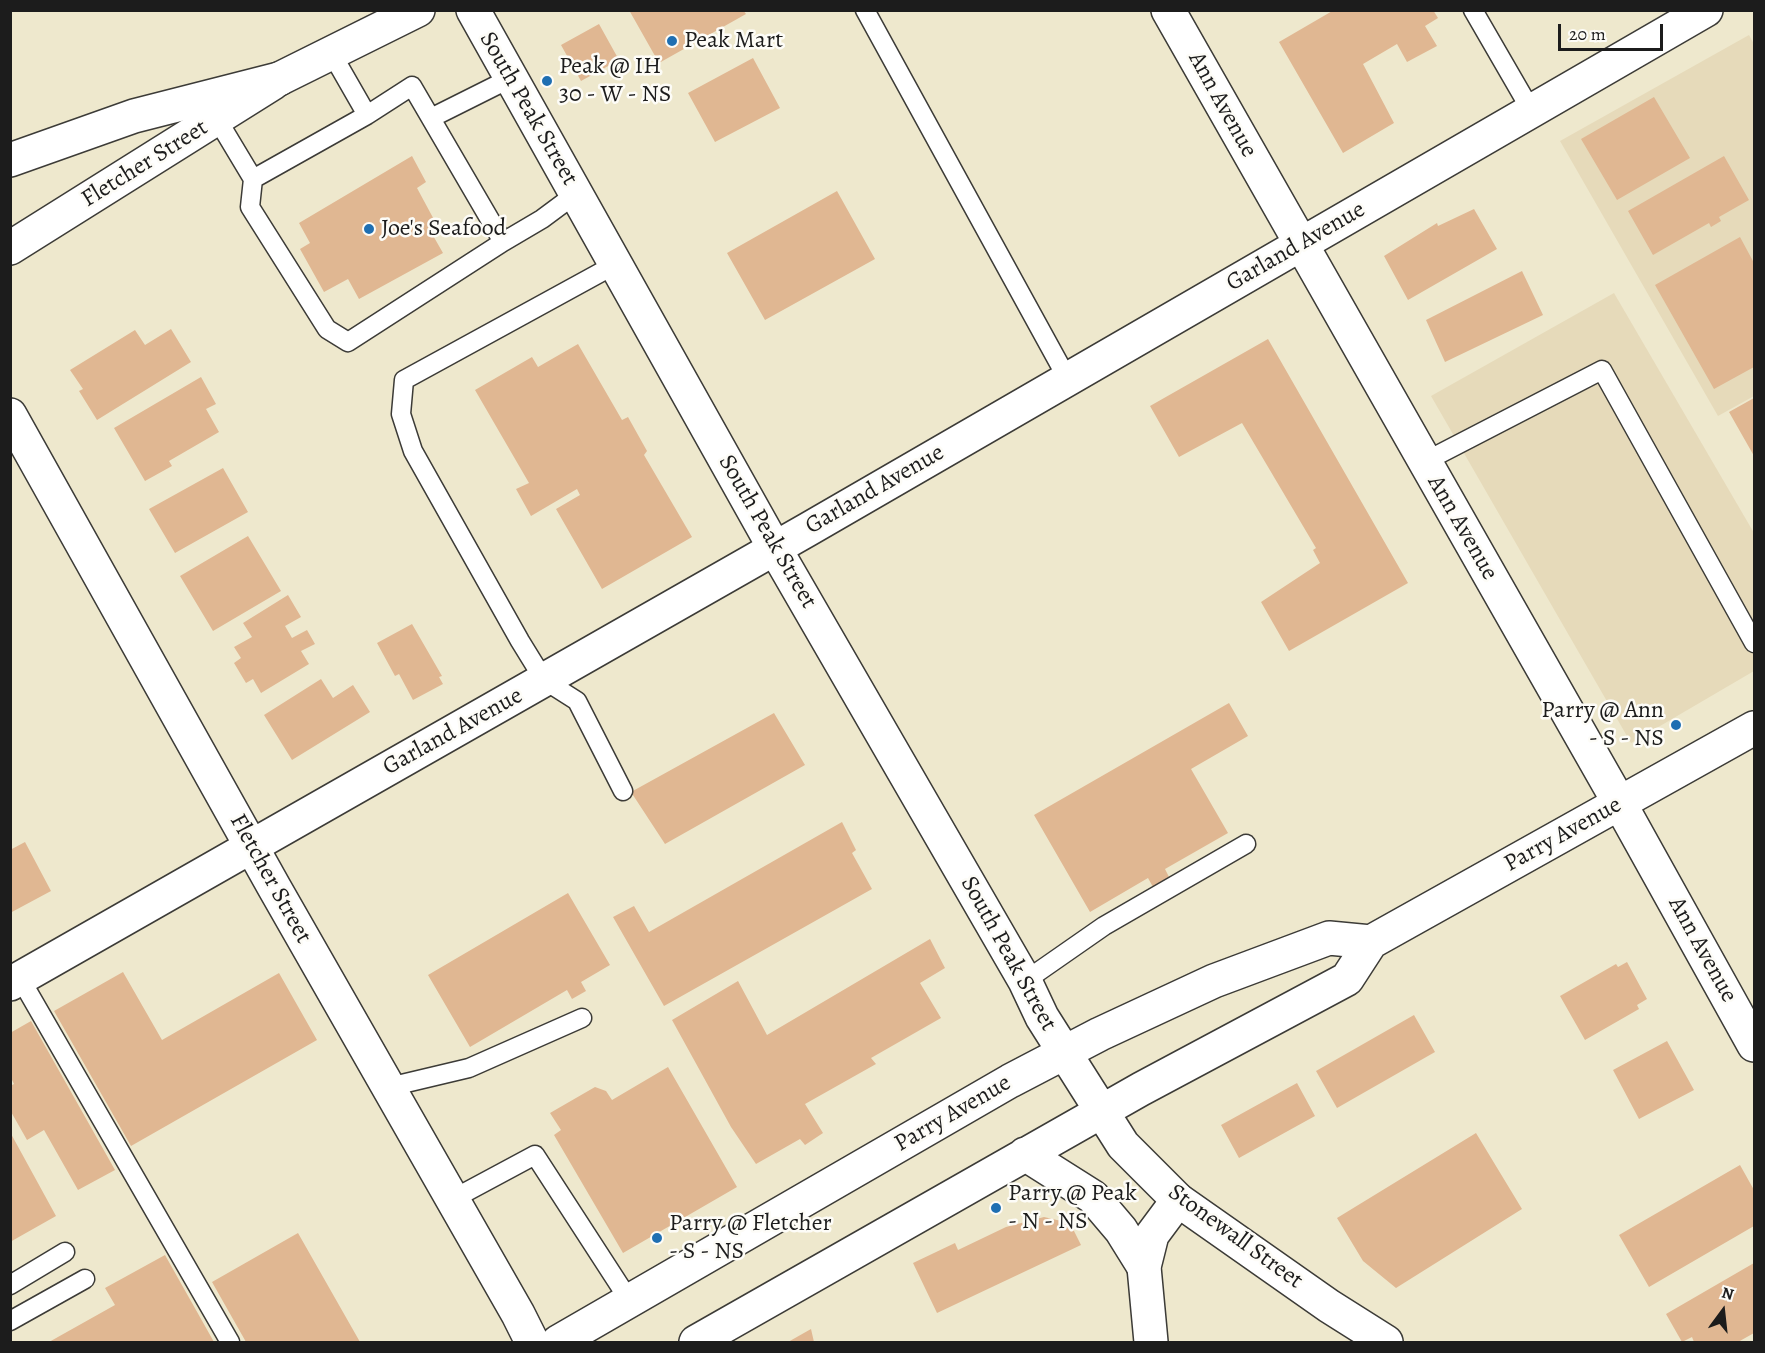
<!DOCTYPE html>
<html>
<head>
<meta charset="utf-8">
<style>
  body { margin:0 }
  #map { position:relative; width:1765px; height:1353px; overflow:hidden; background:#eee8cd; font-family:Alegreya,serif }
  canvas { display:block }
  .frame { position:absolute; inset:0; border:12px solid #1c1c1c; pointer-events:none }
  .north { position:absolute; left:1693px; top:1281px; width:60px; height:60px; -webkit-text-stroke:4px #fdfcf7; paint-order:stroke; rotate:15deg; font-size:16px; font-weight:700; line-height:24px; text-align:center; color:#1c1c1c }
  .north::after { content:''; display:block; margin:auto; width:21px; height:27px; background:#1c1c1c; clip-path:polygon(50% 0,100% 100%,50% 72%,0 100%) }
  .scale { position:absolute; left:1558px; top:24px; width:105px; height:27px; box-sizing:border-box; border:3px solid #1c1c1c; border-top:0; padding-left:8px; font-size:18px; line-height:21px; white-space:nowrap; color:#1c1c1c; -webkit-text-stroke:4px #fdfcf7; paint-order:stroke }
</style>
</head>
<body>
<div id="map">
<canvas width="1765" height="1353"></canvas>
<div class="frame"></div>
<div class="north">N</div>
<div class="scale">20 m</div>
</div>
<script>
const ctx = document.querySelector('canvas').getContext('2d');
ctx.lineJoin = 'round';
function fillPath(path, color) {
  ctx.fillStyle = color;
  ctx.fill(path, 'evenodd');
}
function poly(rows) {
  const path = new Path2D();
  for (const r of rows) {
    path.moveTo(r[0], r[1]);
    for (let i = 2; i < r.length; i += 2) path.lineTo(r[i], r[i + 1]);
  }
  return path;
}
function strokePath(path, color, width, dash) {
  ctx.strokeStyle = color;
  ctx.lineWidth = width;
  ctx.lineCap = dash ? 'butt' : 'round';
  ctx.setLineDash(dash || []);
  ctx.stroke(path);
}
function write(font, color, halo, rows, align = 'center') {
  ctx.font = font + ' Alegreya,serif';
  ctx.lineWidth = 5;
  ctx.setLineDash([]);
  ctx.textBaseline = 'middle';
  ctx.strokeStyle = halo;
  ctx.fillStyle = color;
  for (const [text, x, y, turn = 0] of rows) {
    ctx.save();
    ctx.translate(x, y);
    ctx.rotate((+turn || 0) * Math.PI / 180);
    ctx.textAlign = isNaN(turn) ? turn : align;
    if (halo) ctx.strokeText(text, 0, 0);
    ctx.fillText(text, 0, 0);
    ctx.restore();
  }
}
const built = poly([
  [1749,35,1754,44,1754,396,1718,416,1560,141],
  [1614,293,1754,533,1754,671,1631,743,1431,396]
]);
const building = poly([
  [629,10,743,10,746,14,659,63],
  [1334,10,1433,10,1438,18,1425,26,1437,46,1407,62,1397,44,1363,64,1394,123,1343,153,1279,42],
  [599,24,619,60,581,81,561,45],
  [753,58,780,108,715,142,688,93],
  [1654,97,1690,158,1617,200,1581,139],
  [412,156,426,182,417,188,438,227,431,232,443,253,359,299,348,279,324,292,300,249,310,243,299,223],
  [1724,156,1749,200,1719,217,1721,221,1711,227,1709,223,1653,255,1628,211],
  [837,191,875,259,765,320,727,253],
  [1474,209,1497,249,1408,300,1384,256,1437,223,1438,226],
  [1740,237,1754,263,1754,367,1714,389,1655,285],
  [1522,271,1543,315,1445,362,1426,320],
  [171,329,191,362,97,420,79,391,83,389,70,370,135,330,145,345],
  [1268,339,1408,583,1289,651,1261,602,1320,563,1313,550,1316,548,1242,423,1179,457,1150,406],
  [578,344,622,420,628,417,647,451,644,455,692,537,602,589,556,509,580,495,577,489,531,516,516,489,529,483,475,390,532,357,538,367],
  [201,377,216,404,206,409,219,432,169,461,172,466,145,481,114,428],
  [1754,398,1754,456,1729,412],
  [223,468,248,512,175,553,149,509],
  [248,536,281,591,213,631,180,576],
  [288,595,301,617,285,626,292,638,307,630,315,644,301,651,309,664,261,693,253,679,246,683,234,663,241,658,234,647,252,637,243,623],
  [412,624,442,676,439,677,443,684,413,700,399,674,395,676,377,643],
  [321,679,333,698,353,685,370,712,292,760,264,715],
  [1229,703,1248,736,1191,769,1228,833,1165,869,1169,877,1153,887,1148,878,1090,912,1034,815],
  [774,713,805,765,665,844,631,792],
  [842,822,856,850,852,853,872,889,664,1006,613,917,634,906,649,932],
  [25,842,51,891,10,913,10,850],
  [568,893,610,965,581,982,586,991,572,999,567,990,470,1047,428,975],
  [930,939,945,968,920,983,941,1018,871,1058,876,1064,805,1104,823,1133,805,1145,800,1139,756,1164,731,1127,672,1020,738,981,767,1035],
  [1627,962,1647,999,1637,1005,1639,1009,1585,1040,1560,996,1616,964,1618,967],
  [123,972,162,1040,279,973,317,1040,131,1146,54,1011],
  [1414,1015,1435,1052,1337,1108,1316,1071],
  [31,1021,115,1170,78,1190,44,1130,27,1140,10,1110,10,1086,14,1084,10,1076,10,1033],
  [1667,1041,1694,1090,1639,1119,1613,1070],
  [668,1067,737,1187,623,1253,554,1135,561,1130,550,1113,595,1087,606,1091,612,1100],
  [1297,1083,1315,1116,1239,1158,1221,1125],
  [10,1132,56,1216,10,1242],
  [1476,1133,1522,1209,1396,1288,1363,1261,1337,1218],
  [1740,1165,1754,1190,1754,1226,1649,1287,1619,1235],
  [1044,1217,1070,1223,1081,1245,937,1313,913,1263,955,1243,958,1250,1006,1227],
  [298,1233,360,1342,246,1342,212,1282],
  [165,1255,214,1342,49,1342,115,1305,105,1288],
  [1754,1263,1754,1333,1738,1342,1694,1342,1692,1337,1682,1342,1666,1314],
  [811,1329,814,1342,788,1342]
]);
const lane = poly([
  [865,10,1067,378],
  [1473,10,1532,112],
  [431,118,511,78],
  [217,119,253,179,367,115,332,54],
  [253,179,250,207,327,329,348,342,503,242,412,86,367,115],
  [503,242,542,219,577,193],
  [616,264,404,380,401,414,413,451,520,641,544,680,577,701,623,791],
  [1424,462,1602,370,1754,643],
  [20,978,230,1342],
  [1025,981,1104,926,1246,844],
  [389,1087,469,1068,582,1018],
  [453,1199,535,1155,629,1300],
  [10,1285,65,1252],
  [10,1321,85,1279]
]);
const street = poly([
  [1168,10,1620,804,1754,1045],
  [10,248,273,83],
  [10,415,274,887,518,1314,532,1342],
  [10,984,807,530,1706,10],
  [1151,1342,1144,1267,1152,1235,1178,1200]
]);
const secondary = poly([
  [473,10,774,547,1025,981,1042,1017,1123,1145,1178,1200,1329,1306,1386,1342],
  [279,79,418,10],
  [1025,1154,1093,1197,1121,1230,1144,1267],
  [558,1342,1010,1081,1100,1034,1214,981,1329,938,1371,942],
  [696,1342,1141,1089,1347,979,1371,942,1754,728]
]);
const highway = poly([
  [10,160,134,116,279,79]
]);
const markers = [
  [672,41,6,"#1f6fb2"],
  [547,81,6,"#1f6fb2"],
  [369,229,6,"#1f6fb2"],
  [1676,725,6,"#1f6fb2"],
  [996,1208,6,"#1f6fb2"],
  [657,1238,6,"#1f6fb2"]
];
const poiNames = [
  ["Peak Mart",684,41],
  ["Peak @ IH",559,67],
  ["30 - W - NS",559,95],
  ["Joe's Seafood",381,229],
  ["Parry @ Ann",1664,711,"right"],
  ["- S - NS",1664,739,"right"],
  ["Parry @ Peak",1008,1194],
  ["- N - NS",1008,1222],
  ["Parry @ Fletcher",669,1224],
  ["- S - NS",669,1252]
];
const streetNames = [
  ["Ann Avenue",1222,105,61],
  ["South Peak Street",528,109,60],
  ["Fletcher Street",145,164,-32],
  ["Garland Avenue",1296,247,-30],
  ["Garland Avenue",875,490,-30],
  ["Ann Avenue",1462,528,60],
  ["South Peak Street",767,532,60],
  ["Garland Avenue",453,732,-29],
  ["Parry Avenue",1563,835,-29],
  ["Fletcher Street",270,879,61],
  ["Ann Avenue",1702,950,61],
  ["South Peak Street",1008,954,61],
  ["Parry Avenue",953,1114,-30],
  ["Stonewall Street",1235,1237,36]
];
fillPath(built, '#e6daba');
fillPath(building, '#e0b792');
strokePath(lane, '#3c3b37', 21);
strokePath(street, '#3c3b37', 36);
strokePath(secondary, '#3c3b37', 36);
strokePath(highway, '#3c3b37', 36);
strokePath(lane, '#fff', 18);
strokePath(street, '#fff', 33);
strokePath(secondary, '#fff', 33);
strokePath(highway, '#fff', 33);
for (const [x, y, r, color] of markers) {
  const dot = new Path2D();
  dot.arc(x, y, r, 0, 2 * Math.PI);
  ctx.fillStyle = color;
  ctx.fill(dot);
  strokePath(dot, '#fdfcf7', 2);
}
write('24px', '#1c1c1c', '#fdfcf7', poiNames, 'left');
write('24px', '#1c1c1c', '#fdfcf7', streetNames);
</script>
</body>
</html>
